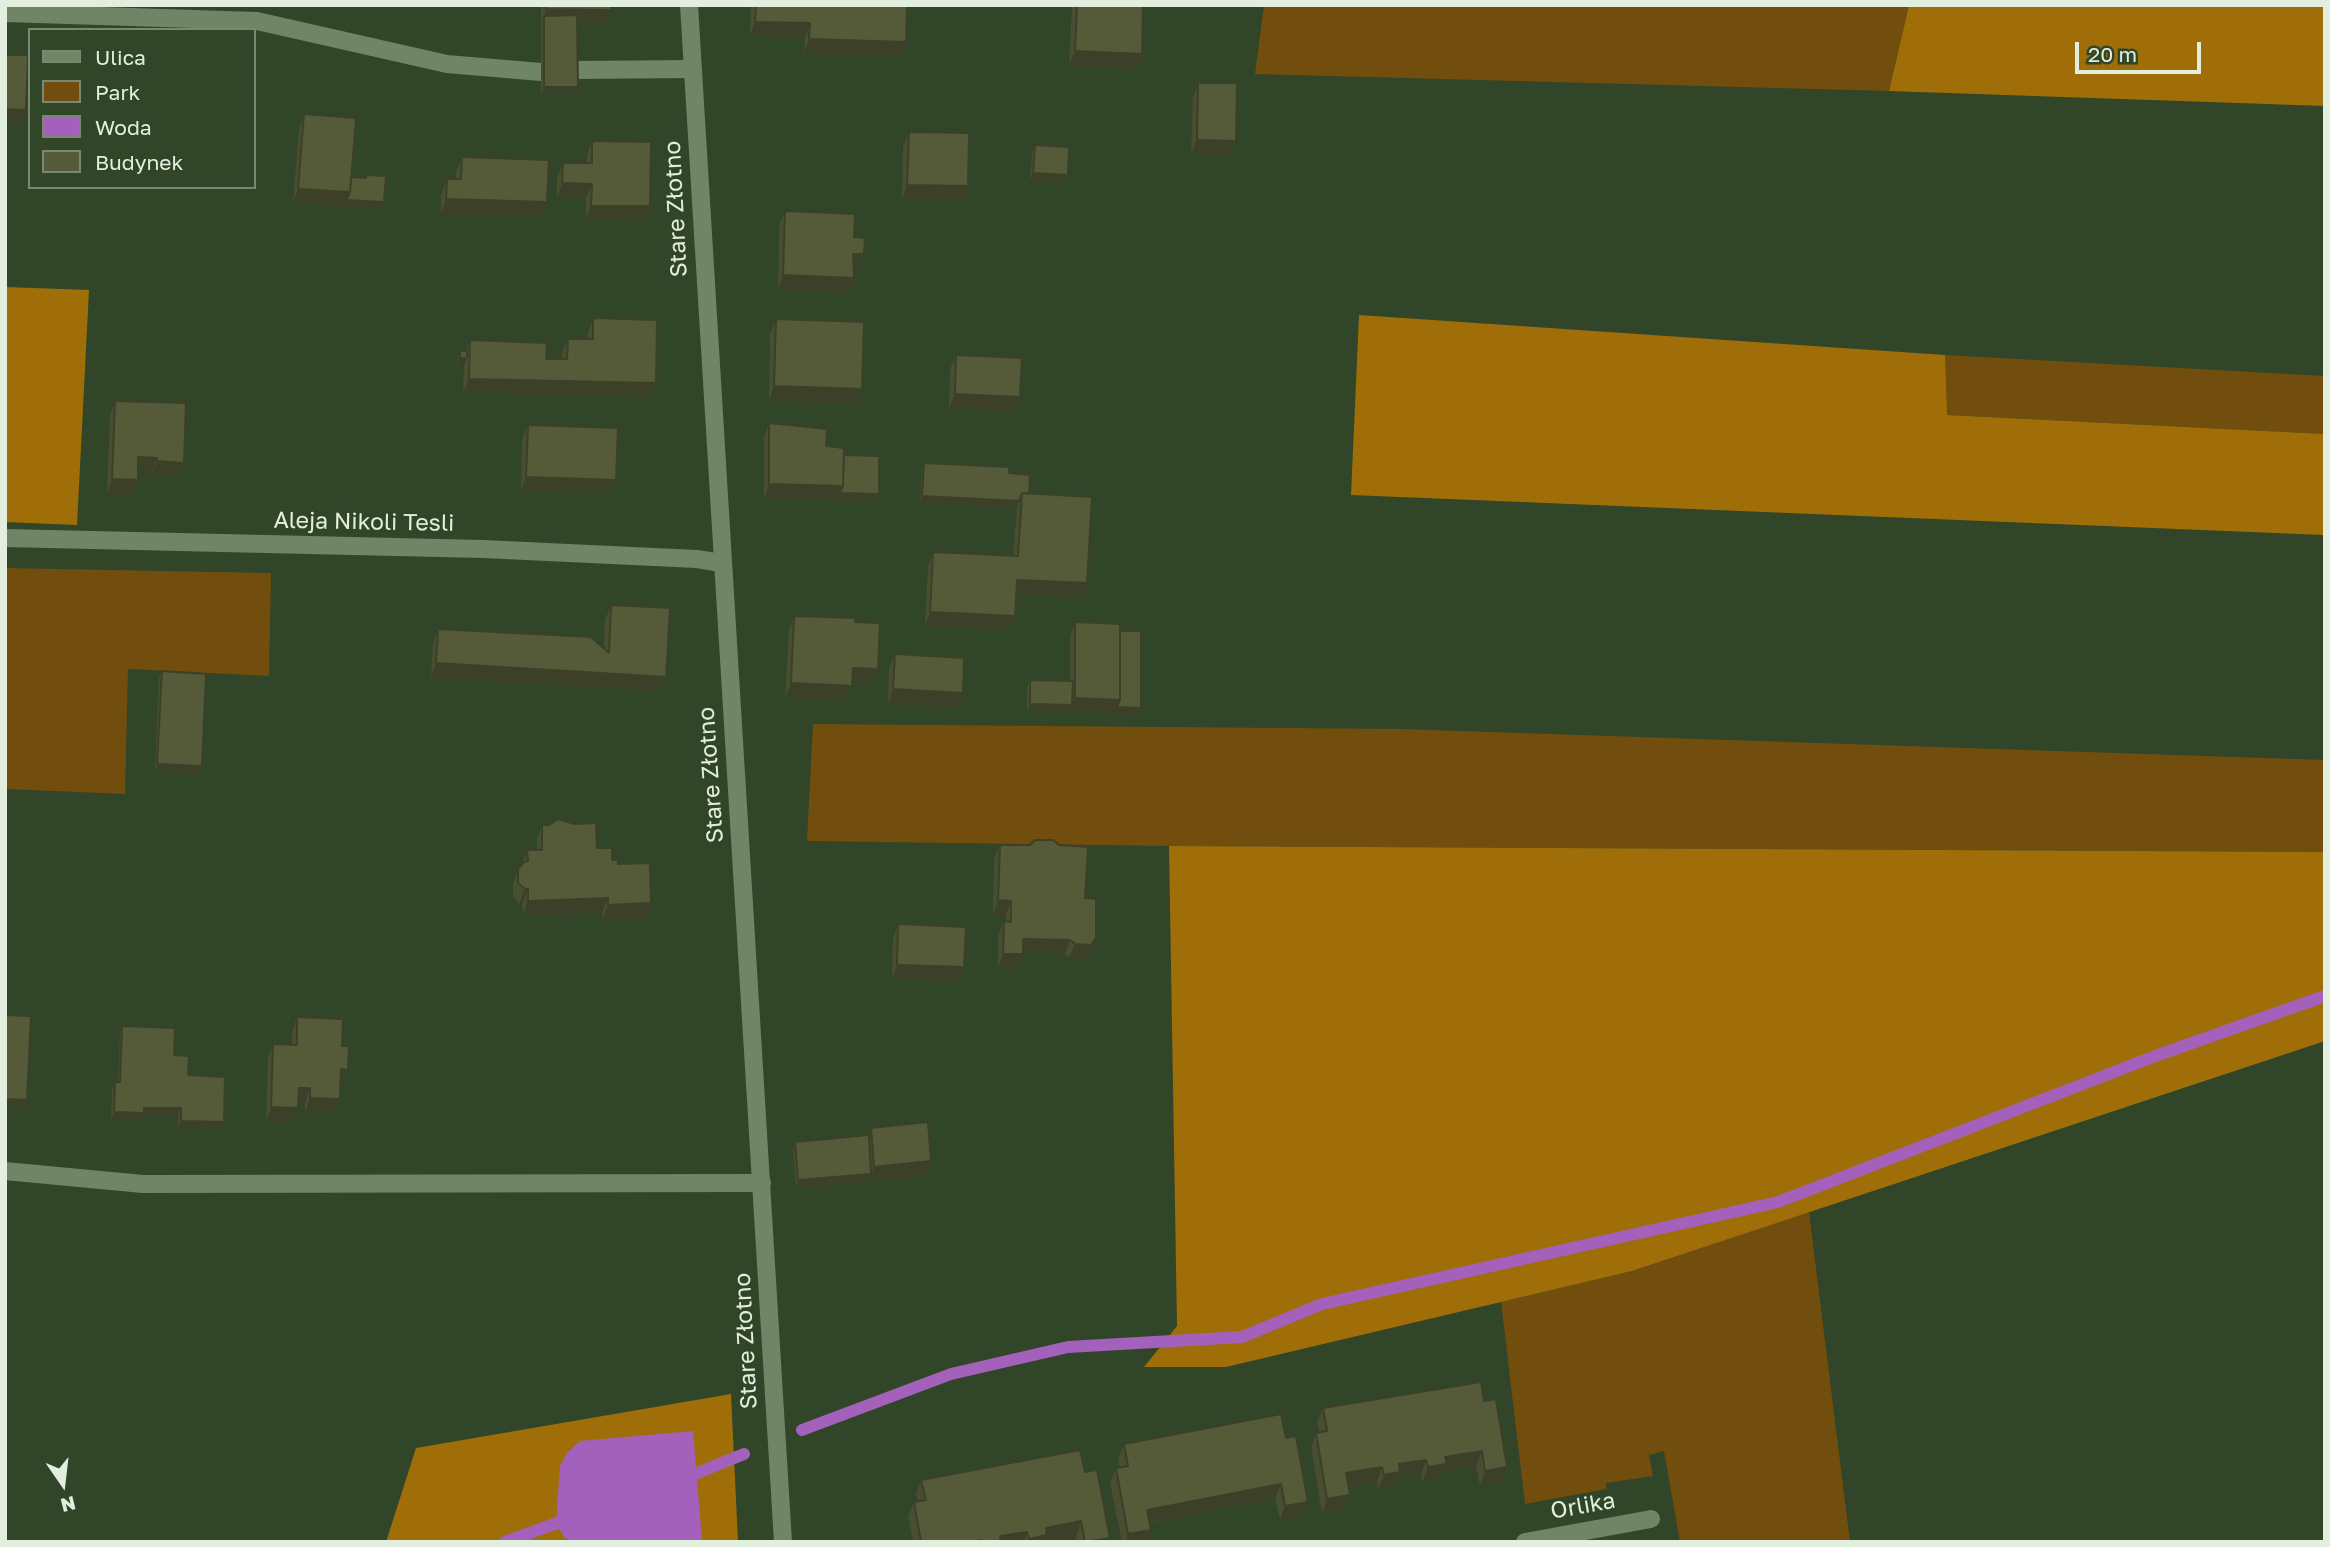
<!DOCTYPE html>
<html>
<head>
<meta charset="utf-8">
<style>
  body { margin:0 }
  #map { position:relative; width:2330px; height:1547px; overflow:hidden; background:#314529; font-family:"Golos Text",sans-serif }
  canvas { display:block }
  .frame { position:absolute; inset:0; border:7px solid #e3efde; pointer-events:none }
  .legend { position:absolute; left:28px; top:28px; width:228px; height:161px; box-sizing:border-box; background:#314529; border:2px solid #788971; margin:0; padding:9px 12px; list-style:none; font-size:21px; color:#e3efde }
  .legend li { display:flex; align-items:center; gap:14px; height:35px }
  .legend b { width:35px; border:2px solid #788971 }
  .north { position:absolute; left:28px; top:1449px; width:70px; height:70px; -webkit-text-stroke:5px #314529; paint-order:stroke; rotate:166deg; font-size:19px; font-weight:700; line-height:28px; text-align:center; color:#e3efde }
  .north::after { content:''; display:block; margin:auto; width:24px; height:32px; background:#e3efde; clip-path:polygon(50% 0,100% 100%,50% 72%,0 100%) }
  .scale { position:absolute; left:2075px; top:42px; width:126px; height:32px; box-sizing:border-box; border:4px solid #e3efde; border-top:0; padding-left:9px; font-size:21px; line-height:24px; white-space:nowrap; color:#e3efde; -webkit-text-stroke:5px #314529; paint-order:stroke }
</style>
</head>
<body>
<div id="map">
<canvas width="2330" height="1547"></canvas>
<div class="frame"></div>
<ul class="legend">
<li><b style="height:9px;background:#6f8566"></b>Ulica</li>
<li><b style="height:19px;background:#714e0d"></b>Park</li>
<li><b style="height:19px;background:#a361bb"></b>Woda</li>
<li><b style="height:19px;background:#555b39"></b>Budynek</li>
</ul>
<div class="north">N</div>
<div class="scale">20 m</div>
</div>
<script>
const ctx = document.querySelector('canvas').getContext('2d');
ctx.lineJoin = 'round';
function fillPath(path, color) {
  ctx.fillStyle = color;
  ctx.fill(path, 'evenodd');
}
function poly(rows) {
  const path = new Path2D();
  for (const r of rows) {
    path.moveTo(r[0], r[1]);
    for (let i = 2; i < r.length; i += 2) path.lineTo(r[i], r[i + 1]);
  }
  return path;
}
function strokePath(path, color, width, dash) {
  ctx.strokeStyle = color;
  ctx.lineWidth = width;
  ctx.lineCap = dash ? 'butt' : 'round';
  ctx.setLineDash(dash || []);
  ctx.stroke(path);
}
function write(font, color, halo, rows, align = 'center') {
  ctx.font = font + ' "Golos Text",sans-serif';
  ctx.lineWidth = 5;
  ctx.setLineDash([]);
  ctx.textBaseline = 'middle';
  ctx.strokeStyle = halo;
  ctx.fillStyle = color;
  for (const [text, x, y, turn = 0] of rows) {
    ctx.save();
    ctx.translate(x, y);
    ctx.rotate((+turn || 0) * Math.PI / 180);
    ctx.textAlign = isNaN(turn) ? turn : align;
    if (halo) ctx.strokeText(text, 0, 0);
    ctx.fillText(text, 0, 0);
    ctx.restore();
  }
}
const green = poly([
  [1264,5,1909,5,1889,91,1255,74],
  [1945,355,2325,376,2325,434,1946,415],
  [5,568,271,573,269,676,128,669,125,794,5,789],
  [813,724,1401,729,2325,760,2325,852,1169,846,807,841],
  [1809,1212,1850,1542,1680,1542,1664,1451,1649,1455,1653,1476,1606,1483,1606,1489,1525,1504,1501,1302,1632,1271]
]);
const forest = poly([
  [1909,5,2325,5,2325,106,1889,91],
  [5,287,89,290,77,525,5,522],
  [1359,315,1945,355,1947,415,2325,434,2323,535,1351,495],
  [1169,846,2325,852,2325,1041,1632,1271,1226,1367,1144,1367,1177,1326],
  [731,1394,738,1542,386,1542,416,1448]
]);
const water = poly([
  [693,1431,702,1540,575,1542,565,1538,556,1524,560,1466,567,1453,580,1441]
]);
const stream = poly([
  [802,1430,951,1374,1068,1347,1242,1337,1322,1304,1778,1202,2158,1055,2325,996],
  [680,1480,744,1454],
  [505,1542,571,1518]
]);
const service = poly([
  [5,13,257,21,447,64,541,72],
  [575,70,693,69],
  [5,1171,143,1184,762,1183]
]);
const minor = poly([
  [689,5,783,1542],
  [5,538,483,549,697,559,721,563],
  [1525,1542,1651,1519]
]);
const wall = poly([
  [541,5,611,5,606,24,577,24,578,87,575,94,541,94],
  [751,5,907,6,900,57,804,53,805,38,750,36],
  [1072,5,1143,5,1142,54,1136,69,1069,66],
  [1198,83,1236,141,1230,155,1191,154,1193,97],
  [304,114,351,177,365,178,366,175,384,202,382,209,293,203,299,129],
  [909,132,968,186,962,201,902,200,903,146],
  [592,141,650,206,644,221,586,220,586,198,557,198,557,178,563,163,587,163,587,156],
  [1035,145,1068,175,1065,182,1030,180,1032,153],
  [462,157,547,202,542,217,441,214,441,194,447,179,456,179,456,172],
  [785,211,854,237,859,269,854,269,854,278,849,293,778,290,779,226],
  [593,318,656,383,651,397,463,393,464,365,457,365,458,358,460,351,466,351,470,340,546,359,562,359,562,353,568,339,588,339,588,333],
  [776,319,862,389,857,403,769,401,770,334],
  [956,355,1020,397,1015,411,949,409,950,369],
  [115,401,184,463,179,477,151,476,152,472,138,472,132,495,107,494,110,415],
  [769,423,826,446,844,455,876,502,764,498,764,438],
  [528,425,616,480,611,494,521,491,522,439],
  [924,463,1009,473,1029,494,1087,583,1082,598,1016,594,1010,630,925,626,928,567,933,552,1013,556,1017,508,920,503,922,470],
  [611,605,661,691,431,678,433,644,438,629,604,649,605,620],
  [794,616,855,622,878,669,873,683,852,682,847,701,785,698,789,630],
  [1075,622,1120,631,1141,708,1138,715,1027,711,1027,687,1030,680,1070,681,1070,636],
  [895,654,963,693,957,707,888,704,889,668],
  [162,671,199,774,155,772,159,678],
  [542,825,597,848,618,864,646,918,603,919,602,913,523,915,522,904,519,904,513,897,513,884,518,869,522,864,527,850,537,850,537,840],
  [1000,845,1085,898,1091,953,1086,959,1069,958,1065,954,1023,954,1018,968,998,968,998,936,1004,921,1006,922,1006,915,993,915,994,859],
  [898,924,964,967,959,982,892,979,893,938],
  [297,1017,342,1046,343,1084,341,1084,340,1099,335,1114,305,1113,305,1103,299,1102,293,1123,266,1122,268,1059,273,1044,292,1045,292,1032],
  [122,1026,174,1055,188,1075,224,1122,221,1130,178,1128,178,1116,143,1115,141,1120,111,1120,112,1089,115,1082,118,1082,120,1033],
  [871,1128,931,1161,926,1176,796,1188,793,1149,795,1142,869,1135],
  [1484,1401,1507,1467,1502,1482,1480,1486,1476,1466,1444,1471,1441,1479,1422,1482,1421,1475,1398,1478,1395,1487,1378,1489,1377,1482,1348,1487,1344,1509,1322,1514,1311,1447,1316,1433,1319,1432,1317,1422,1323,1408],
  [1281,1414,1303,1516,1280,1520,1275,1498,1150,1523,1147,1542,1122,1542,1110,1483,1116,1468,1120,1467,1118,1459,1124,1444],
  [1085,1472,1110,1538,1109,1542,1077,1542,1076,1536,1045,1542,913,1542,908,1517,914,1502,918,1501,916,1494,921,1480]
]);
const shadedWall = poly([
  [546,9,611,10,606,24,544,24,544,16],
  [755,22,810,23,805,38,750,36],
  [809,39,906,42,900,57,804,53],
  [1075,51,1142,54,1136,69,1069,66],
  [544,87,578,87,575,94,541,94],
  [5,109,26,110,21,124,5,124],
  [1197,140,1236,141,1230,155,1191,154],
  [1033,173,1068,175,1065,182,1030,180],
  [562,183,592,184,586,198,557,198],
  [907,185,968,186,962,201,902,200],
  [298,189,350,192,345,207,293,203],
  [446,199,547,202,542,217,441,214],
  [347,200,384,202,382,209,345,207],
  [591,206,650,206,644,221,586,220],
  [853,254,864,254,859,269,848,269],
  [783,275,854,278,849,293,778,290],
  [460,358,467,358,464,365,457,365],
  [469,379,656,383,651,397,463,393],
  [774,386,862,389,857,403,769,401],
  [955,394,1020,397,1015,411,949,409],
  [138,457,157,458,152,472,133,472],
  [157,461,184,463,179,477,151,476],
  [526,477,616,480,611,494,521,491],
  [112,479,138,480,132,495,107,494],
  [769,484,843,486,879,494,876,502,764,498],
  [922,496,1019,501,1017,508,920,503],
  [1017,580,1087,583,1082,598,1012,594],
  [930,612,1015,616,1010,630,925,626],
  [436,663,666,677,661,691,431,678],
  [853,668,878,669,873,683,848,682],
  [791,683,852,686,847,701,785,698],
  [893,689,963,693,957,707,888,704],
  [1075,698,1120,700,1141,708,1138,715,1027,711,1030,704,1072,705],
  [157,764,202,766,199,774,155,772],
  [525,889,528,889,522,904,519,904],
  [608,898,602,913,523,915,528,901],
  [998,900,1011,901,1006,915,993,915],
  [651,903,646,918,603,919,608,905],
  [1096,938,1091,953,1086,959,1069,958,1075,944],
  [1023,939,1070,940,1065,954,1023,954,1018,968,998,968,1003,954],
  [897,965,964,967,959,982,892,979],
  [341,1069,348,1070,343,1084,336,1084],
  [299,1088,310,1088,305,1103,294,1102],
  [310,1098,340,1099,335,1114,305,1113],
  [5,1099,27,1100,24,1107,5,1106],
  [271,1107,298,1108,293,1123,266,1122],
  [144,1108,181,1108,178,1116,143,1115,141,1120,111,1120,114,1112],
  [181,1121,224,1122,221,1130,178,1128],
  [931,1161,926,1176,796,1188,798,1180,871,1174,874,1167],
  [1482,1451,1476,1466,1444,1471,1441,1479,1422,1482,1428,1467,1445,1457],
  [1426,1460,1421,1475,1398,1478,1395,1487,1378,1489,1384,1475,1399,1464],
  [1382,1467,1377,1482,1341,1488,1346,1473],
  [1507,1467,1502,1482,1480,1486,1485,1471],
  [1281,1484,1275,1498,1142,1524,1147,1510],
  [1350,1495,1344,1509,1322,1514,1327,1499],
  [1308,1502,1303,1516,1280,1520,1285,1506],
  [1081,1521,1076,1536,1045,1542,1028,1542,1029,1539,1046,1528],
  [1151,1530,1147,1542,1126,1542,1128,1534],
  [1027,1532,1024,1542,998,1542,1000,1536],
  [1110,1538,1109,1542,1090,1542]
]);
const building = poly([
  [546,5,611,5,611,10,546,9,546,5],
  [756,5,907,6,906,42,809,39,810,23,755,22,756,5],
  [1077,5,1143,5,1142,54,1075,51,1077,5],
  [577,15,578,87,544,87,544,16,577,15],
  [5,55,28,55,26,110,5,109,5,55],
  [1198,83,1237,83,1236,141,1197,140,1198,83],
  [304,114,356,118,350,192,298,189,304,114],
  [909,132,969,133,968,186,907,185,909,132],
  [592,141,651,142,650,206,591,206,592,184,562,183,563,163,592,163,592,141],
  [1035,145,1069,147,1068,175,1033,173,1035,145],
  [462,157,549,160,547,202,446,199,447,179,461,179,462,157],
  [366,175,386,176,384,202,347,200,350,192,351,177,366,178,366,175],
  [785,211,855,214,854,237,865,238,864,254,853,254,854,278,783,275,785,211],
  [593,318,657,320,656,383,469,379,470,340,547,343,546,359,567,359,568,339,593,339,593,318],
  [776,319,864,322,862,389,774,386,776,319],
  [460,351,467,351,467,358,460,358,460,351],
  [956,355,1022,358,1020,397,955,394,956,355],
  [115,401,186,403,184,463,157,461,157,458,138,457,138,480,112,479,115,401],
  [769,423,827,429,826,446,844,448,843,486,769,484,769,423],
  [528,425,618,428,616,480,526,477,528,425],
  [844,455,879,456,879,494,840,493,843,486,844,455],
  [924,463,1009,467,1009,473,1030,475,1029,494,1022,493,1019,501,922,496,924,463],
  [1022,493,1092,497,1087,583,1017,580,1015,616,930,612,933,552,1018,556,1022,493],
  [611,605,670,608,666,677,436,663,438,629,591,637,609,653,611,605],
  [794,616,856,618,855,622,880,623,878,669,853,668,852,686,791,683,794,616],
  [1075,622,1120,624,1120,700,1075,698,1075,622],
  [1120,631,1141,631,1141,708,1117,707,1120,700,1120,631],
  [895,654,964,658,963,693,893,689,895,654],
  [162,671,206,674,202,766,157,764,162,671],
  [1030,680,1073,681,1072,705,1030,704,1030,680],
  [558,819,575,824,596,823,597,848,612,848,612,860,618,860,618,864,650,863,651,903,608,905,608,898,528,901,528,889,525,889,518,883,518,869,524,862,528,861,527,850,542,850,542,825,549,825,558,819],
  [1035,840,1053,840,1059,845,1088,847,1085,898,1096,899,1096,938,1091,945,1075,944,1070,940,1023,939,1023,954,1003,954,1004,921,1011,922,1011,901,998,900,1000,845,1030,845,1035,840],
  [898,924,966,927,964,967,897,965,898,924],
  [5,1015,31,1016,27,1100,5,1099,5,1015],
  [297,1017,343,1019,342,1046,349,1046,348,1070,341,1069,340,1099,310,1098,310,1088,299,1088,298,1108,271,1107,273,1044,297,1045,297,1017],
  [122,1026,175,1028,174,1055,189,1056,188,1075,225,1077,224,1122,181,1121,181,1108,144,1108,144,1113,114,1112,115,1082,120,1082,122,1026],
  [928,1122,931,1161,874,1167,871,1128,928,1122],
  [869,1135,871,1174,798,1180,795,1142,869,1135],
  [1481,1382,1484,1401,1496,1399,1507,1467,1485,1471,1482,1451,1445,1457,1447,1464,1428,1467,1426,1460,1399,1464,1400,1472,1384,1475,1382,1467,1346,1473,1350,1495,1327,1499,1316,1433,1327,1431,1323,1408,1481,1382],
  [1281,1414,1286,1438,1296,1436,1308,1502,1285,1506,1281,1484,1147,1510,1151,1530,1128,1534,1116,1468,1128,1466,1124,1444,1281,1414],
  [1080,1450,1085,1472,1097,1470,1110,1538,1085,1542,1081,1521,1046,1528,1047,1535,1029,1539,1027,1532,1000,1536,1001,1542,982,1542,982,1540,973,1542,921,1542,914,1502,926,1500,921,1480,1080,1450]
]);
const streetNames = [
  ["Stare Złotno",676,209,-93],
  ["Aleja Nikoli Tesli",364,522,1],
  ["Stare Złotno",711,775,-94],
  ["Stare Złotno",746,1341,-93],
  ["Orlika",1583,1506,-10]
];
fillPath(green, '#714e0d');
fillPath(forest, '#a06e09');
fillPath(water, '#a361bb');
strokePath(stream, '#a361bb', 12);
strokePath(service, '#6f8566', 18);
strokePath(minor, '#6f8566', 18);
fillPath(wall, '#494e31');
fillPath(shadedWall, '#3c4028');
fillPath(building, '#555b39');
strokePath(building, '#3c4028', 2);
write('23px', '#e3efde', '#314529', streetNames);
</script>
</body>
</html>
